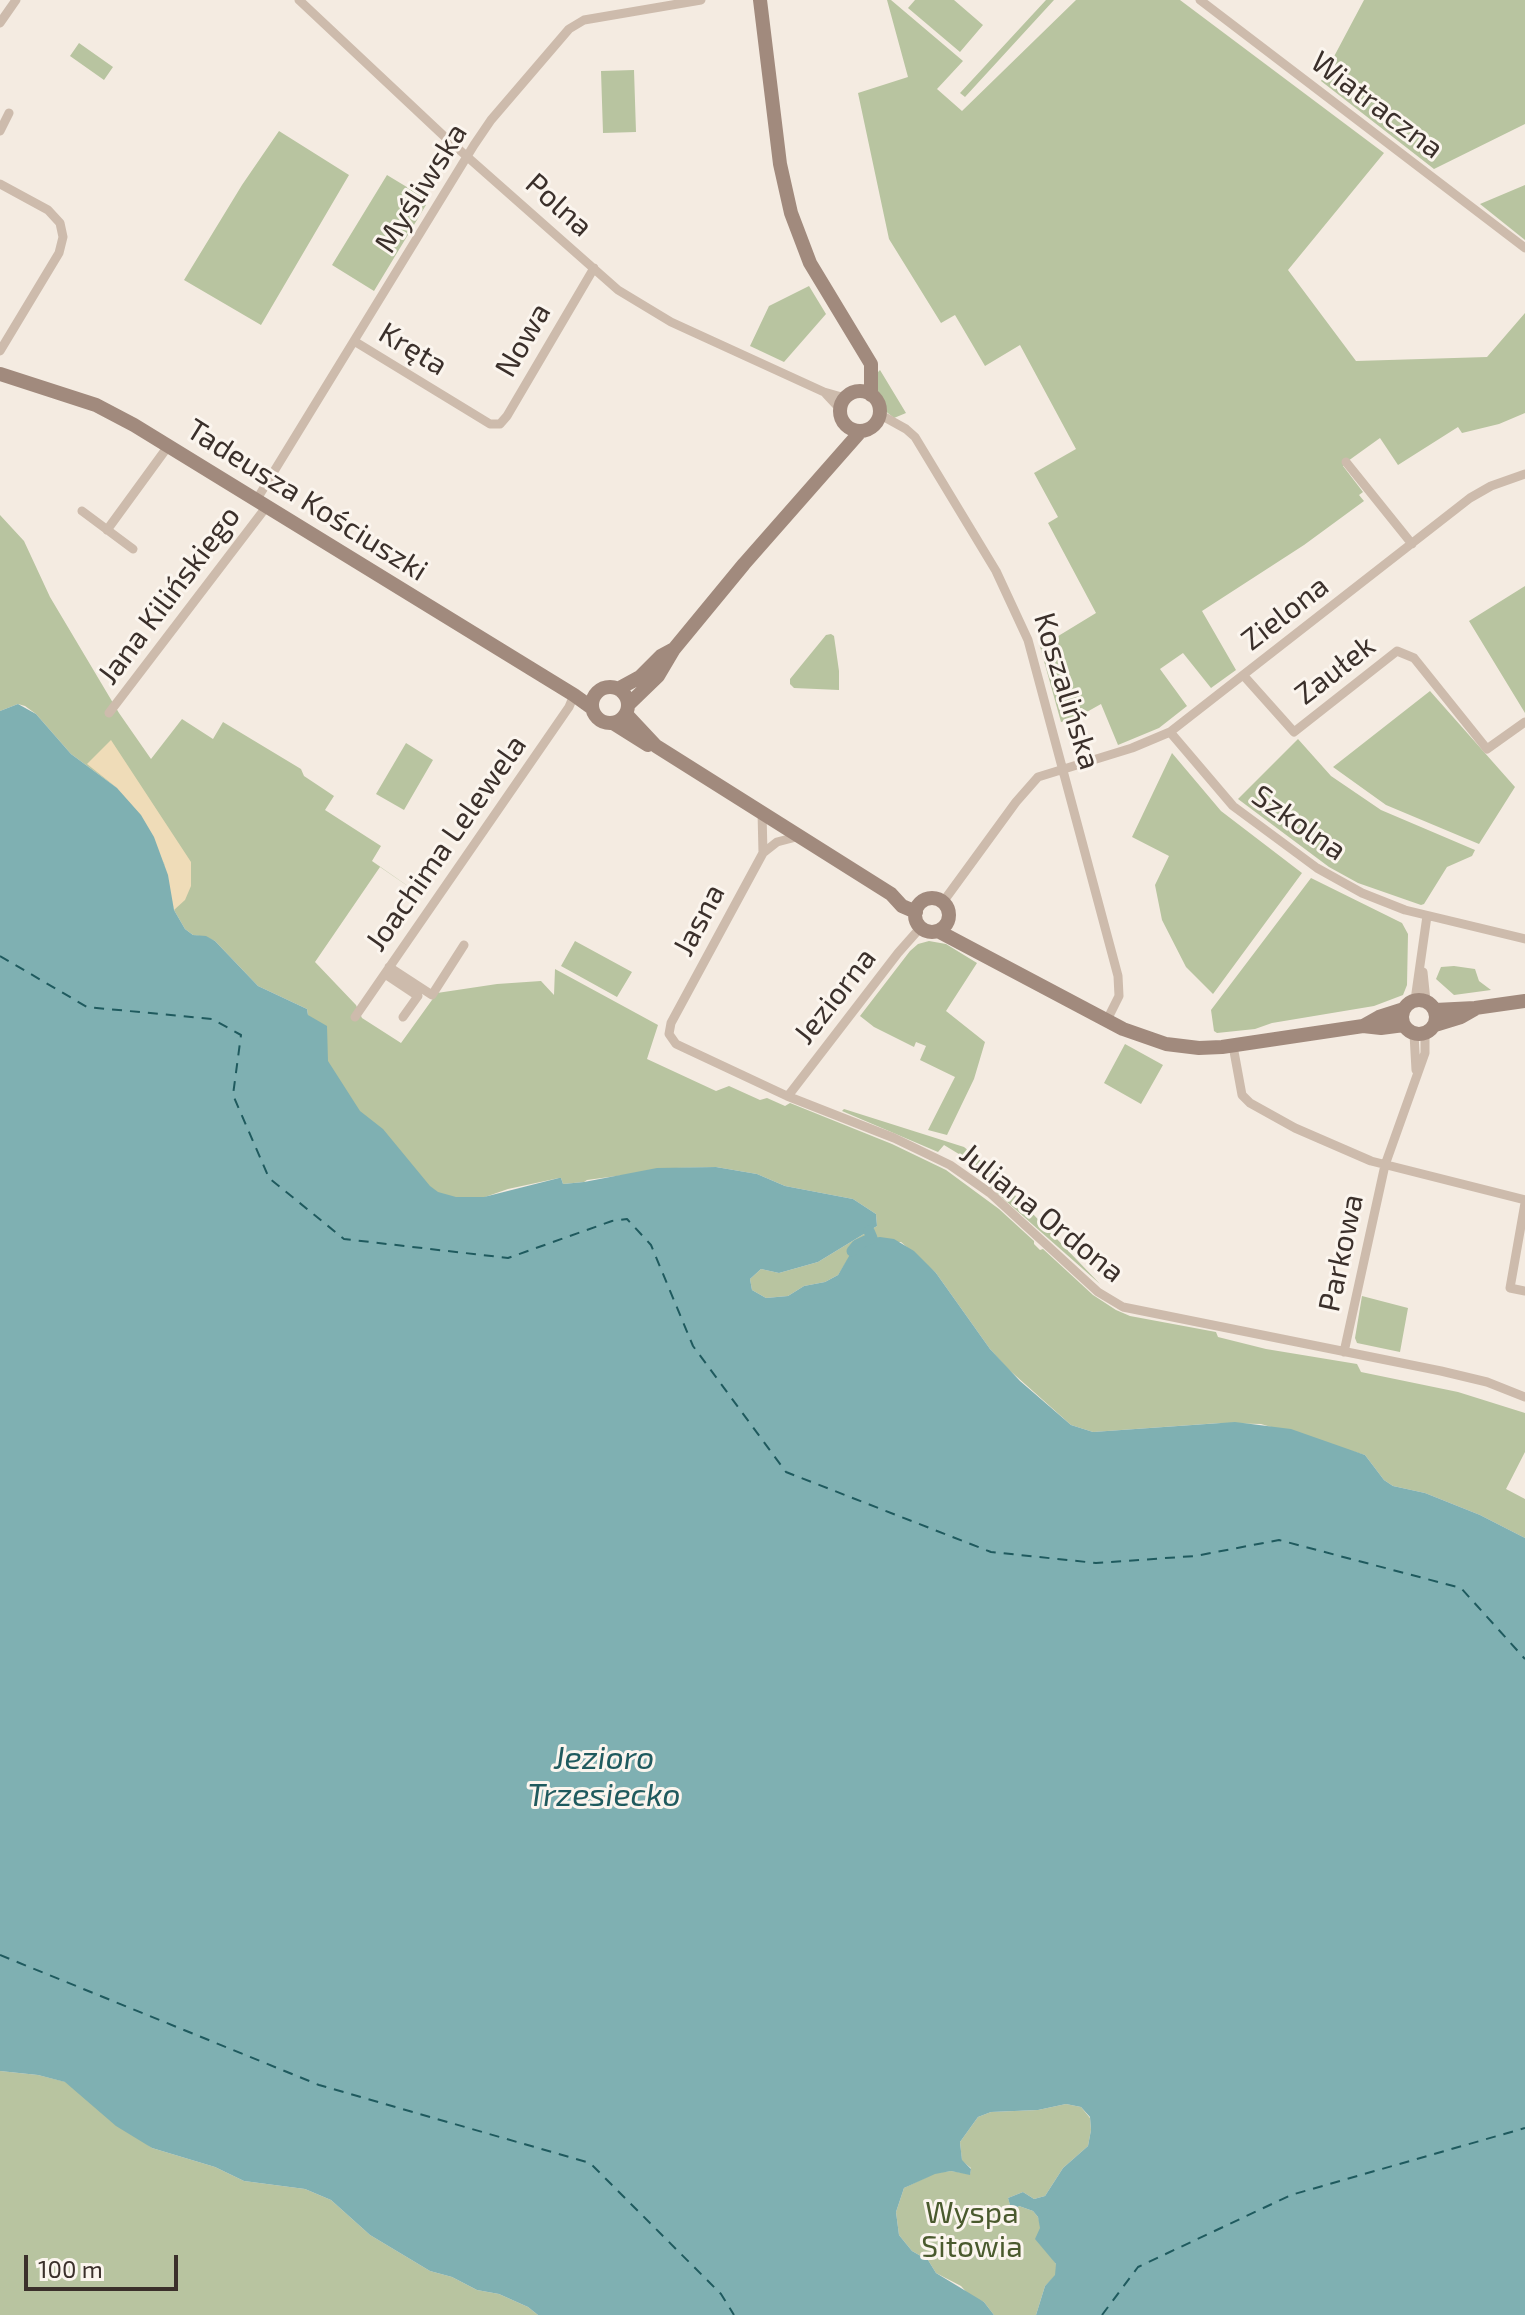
<!DOCTYPE html>
<html>
<head>
<meta charset="utf-8">
<style>
  body { margin:0 }
  #map { position:relative; width:1525px; height:2315px; overflow:hidden; background:#f4ebe1; font-family:"Exo 2",sans-serif }
  canvas { display:block }
  .scale { position:absolute; left:24px; top:2255px; width:154px; height:36px; box-sizing:border-box; border:4px solid #3b302b; border-top:0; padding-left:10px; font-size:24px; line-height:28px; white-space:nowrap; color:#3b302b; -webkit-text-stroke:6px #fbf5ee; paint-order:stroke }
</style>
</head>
<body>
<div id="map">
<canvas width="1525" height="2315"></canvas>
<div class="scale">100 m</div>
</div>
<script>
const ctx = document.querySelector('canvas').getContext('2d');
ctx.lineJoin = 'round';
function fillPath(path, color) {
  ctx.fillStyle = color;
  ctx.fill(path, 'evenodd');
}
function poly(rows) {
  const path = new Path2D();
  for (const r of rows) {
    if (r.length === 3) {
      path.moveTo(r[0] + r[2], r[1]);
      path.arc(r[0], r[1], r[2], 0, 2 * Math.PI);
      continue;
    }
    path.moveTo(r[0], r[1]);
    for (let i = 2; i < r.length; i += 2) path.lineTo(r[i], r[i + 1]);
  }
  return path;
}
function strokePath(path, color, width, dash) {
  ctx.strokeStyle = color;
  ctx.lineWidth = width;
  ctx.lineCap = dash ? 'butt' : 'round';
  ctx.setLineDash(dash || []);
  ctx.stroke(path);
}
function write(font, color, halo, rows, align = 'center') {
  ctx.font = font + ' "Exo 2",sans-serif';
  ctx.lineWidth = 6;
  ctx.setLineDash([]);
  ctx.textBaseline = 'middle';
  ctx.strokeStyle = halo;
  ctx.fillStyle = color;
  for (const [text, x, y, turn = 0] of rows) {
    ctx.save();
    ctx.translate(x, y);
    ctx.rotate((+turn || 0) * Math.PI / 180);
    ctx.textAlign = isNaN(turn) ? turn : align;
    if (halo) ctx.strokeText(text, 0, 0);
    ctx.fillText(text, 0, 0);
    ctx.restore();
  }
}
const green = poly([
  [887,0,891,0,963,61,937,89,962,111,1076,0,1180,0,1384,153,1288,270,1356,361,1487,357,1525,313,1525,413,1499,424,1462,433,1458,427,1398,465,1380,438,1348,461,1343,466,1363,492,1359,495,1364,501,1304,545,1202,611,1236,670,1211,688,1183,653,1160,669,1187,706,1159,728,1118,745,1101,704,1076,718,1061,722,1039,643,1055,638,1096,613,1048,523,1058,517,1034,473,1076,449,1020,345,985,366,955,315,941,323,889,239,858,93,908,77],
  [915,0,954,0,983,25,960,52,908,8],
  [1046,0,1054,0,965,97,960,93],
  [1364,0,1525,0,1525,124,1434,169,1321,81],
  [79,43,113,67,104,80,70,56],
  [634,70,636,132,603,133,601,71],
  [279,131,349,175,261,325,184,280,242,185],
  [387,175,425,198,426,205,374,291,332,265],
  [1525,185,1525,240,1480,204],
  [809,286,826,314,784,362,750,346,769,306],
  [880,370,906,413,894,418,884,410,878,399,877,373],
  [0,515,24,541,50,597,119,713,151,759,182,719,213,739,223,722,301,769,304,776,334,796,325,810,381,846,372,861,428,900,380,867,315,962,356,1005,362,1018,401,1043,437,993,497,984,541,981,554,995,555,969,658,1025,647,1059,716,1091,729,1086,760,1100,767,1098,785,1106,790,1103,892,1144,946,1170,999,1209,1034,1241,1034,1244,1040,1250,1043,1249,1093,1295,1116,1310,1130,1316,1216,1332,1218,1337,1266,1349,1357,1364,1361,1372,1458,1392,1525,1413,1525,1452,1506,1489,1525,1499,1525,1538,1480,1515,1425,1493,1393,1486,1384,1480,1365,1455,1261,1424,1220,1423,1093,1432,1071,1425,1007,1368,990,1349,936,1273,901,1242,857,1245,838,1275,825,1282,804,1286,788,1296,766,1298,752,1290,750,1279,761,1269,779,1273,818,1262,877,1226,876,1214,853,1199,785,1186,757,1174,716,1167,676,1168,587,1180,584,1182,563,1184,561,1178,559,1178,508,1189,485,1197,467,1220,324,1110,307,1009,258,986,215,941,206,937,193,935,185,929,174,910,168,875,154,837,141,815,117,788,71,754,36,714,25,706,18,704,0,711],
  [1525,586,1525,713,1469,621],
  [831,634,834,636,839,671,839,690,794,688,790,684,790,679,826,635],
  [1430,691,1515,787,1479,844,1386,805,1333,767],
  [1298,739,1331,776,1381,810,1475,850,1472,856,1447,867,1424,904,1421,905,1358,883,1329,867,1238,799],
  [406,743,433,760,404,810,376,794],
  [1172,753,1221,811,1302,873,1213,994,1186,967,1162,920,1155,885,1169,856,1132,837],
  [1311,878,1402,923,1408,934,1407,985,1403,995,1374,1006,1272,1023,1255,1029,1217,1033,1214,1031,1211,1010],
  [575,941,632,972,617,997,561,966],
  [929,941,946,944,977,963,946,1011,985,1042,974,1079,947,1135,928,1130,955,1077,920,1060,926,1046,916,1042,914,1047,874,1027,860,1016,910,951,918,944],
  [1454,966,1475,969,1479,981,1491,990,1454,995,1436,979,1441,967],
  [1125,1044,1163,1065,1141,1104,1104,1083],
  [844,1109,964,1147,986,1165,1100,1284,990,1187,995,1179,972,1162,944,1145,938,1152,842,1111],
  [1362,1296,1408,1308,1400,1352,1357,1343,1355,1338],
  [0,2071,38,2075,66,2082,152,2148,215,2167,244,2181,305,2189,331,2200,370,2235,430,2271,452,2277,477,2290,499,2294,528,2307,538,2315,0,2315],
  [1066,2104,1081,2107,1090,2118,1091,2130,1088,2146,1063,2168,1045,2196,1034,2199,1023,2192,1008,2198,1012,2211,1019,2206,1033,2211,1038,2217,1049,2253,1056,2264,1056,2275,1045,2286,1036,2315,994,2315,984,2302,970,2296,961,2286,936,2273,928,2260,912,2251,899,2235,896,2212,904,2188,935,2173,951,2171,970,2174,971,2168,962,2161,960,2142,978,2117,991,2112,1038,2110]
]);
const sand = poly([
  [111,740,191,862,191,886,185,900,174,910,164,863,117,788,87,764]
]);
const water = poly([
  [18,704,36,714,71,754,117,788,141,815,154,837,168,875,174,910,185,929,193,935,206,936,215,941,258,986,307,1009,308,1015,327,1026,328,1061,360,1111,383,1129,430,1186,438,1192,456,1197,484,1197,559,1178,561,1178,563,1184,584,1182,657,1168,716,1167,757,1174,785,1186,853,1199,876,1214,877,1226,818,1262,779,1273,761,1269,750,1279,752,1290,766,1298,788,1296,804,1286,825,1282,838,1275,852,1251,866,1239,880,1237,894,1239,914,1251,936,1273,990,1349,1020,1381,1071,1425,1093,1432,1235,1422,1291,1429,1365,1455,1384,1480,1393,1486,1425,1493,1480,1515,1525,1538,1525,2315,1036,2315,1045,2286,1055,2275,1056,2264,1035,2239,1040,2228,1038,2217,1033,2211,1019,2206,1012,2212,1008,2198,1023,2192,1034,2199,1045,2196,1063,2168,1088,2146,1091,2130,1090,2117,1081,2107,1066,2104,1038,2110,991,2112,978,2117,960,2142,962,2160,971,2169,970,2175,951,2171,935,2174,904,2188,896,2212,899,2235,912,2251,928,2260,936,2273,984,2302,994,2315,538,2315,528,2307,499,2294,477,2290,452,2277,430,2271,370,2235,331,2200,305,2189,244,2181,215,2167,152,2148,116,2126,65,2082,38,2075,0,2071,0,711]
]);
const canal = poly([
  [852,1251,857,1245,872,1238,869,1231]
]);
const ferry = poly([
  [0,956,87,1007,212,1019,241,1035,233,1095,269,1178,344,1239,508,1258,612,1221,627,1219,651,1245,693,1346,786,1472,991,1552,1096,1563,1195,1556,1279,1540,1461,1588,1525,1659],
  [0,1955,319,2085,590,2163,721,2294,734,2315],
  [1102,2315,1138,2267,1291,2195,1525,2128]
]);
const street = poly([
  [299,0,446,138,618,290,671,322,824,392,845,398],
  [1200,0,1525,248],
  [0,23,16,0],
  [0,131,9,113],
  [0,184,48,210,60,223,63,237,59,253,0,351],
  [354,341,490,424,500,424,507,416,594,268],
  [826,394,840,409],
  [879,414,906,429,915,437,996,571,1028,640,1118,976,1119,996,1107,1020],
  [1346,462,1412,544],
  [257,499,474,145,491,120,569,29,584,20,701,0],
  [82,511,133,549],
  [107,530,169,445],
  [1244,676,1294,732,1397,651,1414,658,1487,749,1525,722],
  [109,713,267,506],
  [1170,732,1233,806,1317,868,1362,893,1405,910,1525,939],
  [762,812,763,853],
  [800,836,777,842,763,853,671,1023,669,1034,676,1044,787,1096,894,1138,950,1165,990,1193,1098,1292,1123,1307,1441,1371,1487,1382,1525,1397],
  [943,902,1016,802,1038,777,1132,748,1170,732,1470,498,1491,486,1525,474],
  [389,967,432,995,464,945],
  [1423,972,1426,1001],
  [385,974,418,996,403,1017],
  [1415,1000,1427,916],
  [355,1017,569,707,574,695],
  [1414,1034,1416,1070],
  [1233,1046,1242,1095,1250,1103,1295,1128,1371,1161,1525,1200],
  [788,1096,898,953,921,927],
  [1525,1203,1510,1288,1525,1291],
  [1344,1352,1385,1165,1425,1053,1425,1034]
]);
const secondary = poly([
  [760,0,780,164,791,213,810,263,871,364,871,395],
  [0,374,96,405,134,425,574,695,592,708],
  [860,411,20],
  [610,705,18],
  [618,689,640,677,661,656,674,649],
  [628,705,658,676,674,649,744,564,861,431],
  [626,714,656,746,891,894,902,906,916,912],
  [613,723,648,745],
  [932,915,17],
  [938,931,1123,1029,1166,1044,1199,1048,1222,1047,1363,1026,1381,1028,1404,1025],
  [1419,1017,17],
  [1435,1010,1475,1008,1525,1001],
  [1435,1025,1461,1017,1475,1009],
  [1363,1026,1379,1017,1404,1009]
]);
const streetNames = [
  ["Wiatraczna",1377,105,37],
  ["Myśliwska",421,188,-58],
  ["Polna",559,205,42],
  ["Nowa",523,340,-60],
  ["Kręta",413,349,31],
  ["Tadeusza Kościuszki",307,500,32],
  ["Jana Kilińskiego",169,595,-53],
  ["Zielona",1285,613,-38],
  ["Zaułek",1335,670,-38],
  ["Koszalińska",1067,691,73],
  ["Szkolna",1299,823,35],
  ["Joachima Lelewela",446,843,-55],
  ["Jasna",699,920,-62],
  ["Jeziorna",835,996,-52],
  ["Juliana Ordona",1042,1213,39],
  ["Parkowa",1341,1253,-78]
];
const parkNames = [
  ["Wyspa",972,2213],
  ["Sitowia",972,2247]
];
const waterNames = [
  ["Jezioro",604,1758],
  ["Trzesiecko",604,1795]
];
fillPath(green, '#b8c4a0');
fillPath(sand, '#efdcb8');
fillPath(water, '#7fb0b2');
strokePath(canal, '#7fb0b2', 11);
strokePath(ferry, '#1f5a5e', 2, [10, 8]);
strokePath(street, '#cdbbac', 9);
strokePath(secondary, '#a18a7d', 14);
write('30px', '#3b302b', '#fbf5ee', streetNames);
write('30px', '#4a5a2e', '#fbf5ee', parkNames);
write('italic 32px', '#1f5a5e', '#fbf5ee', waterNames);
</script>
</body>
</html>
